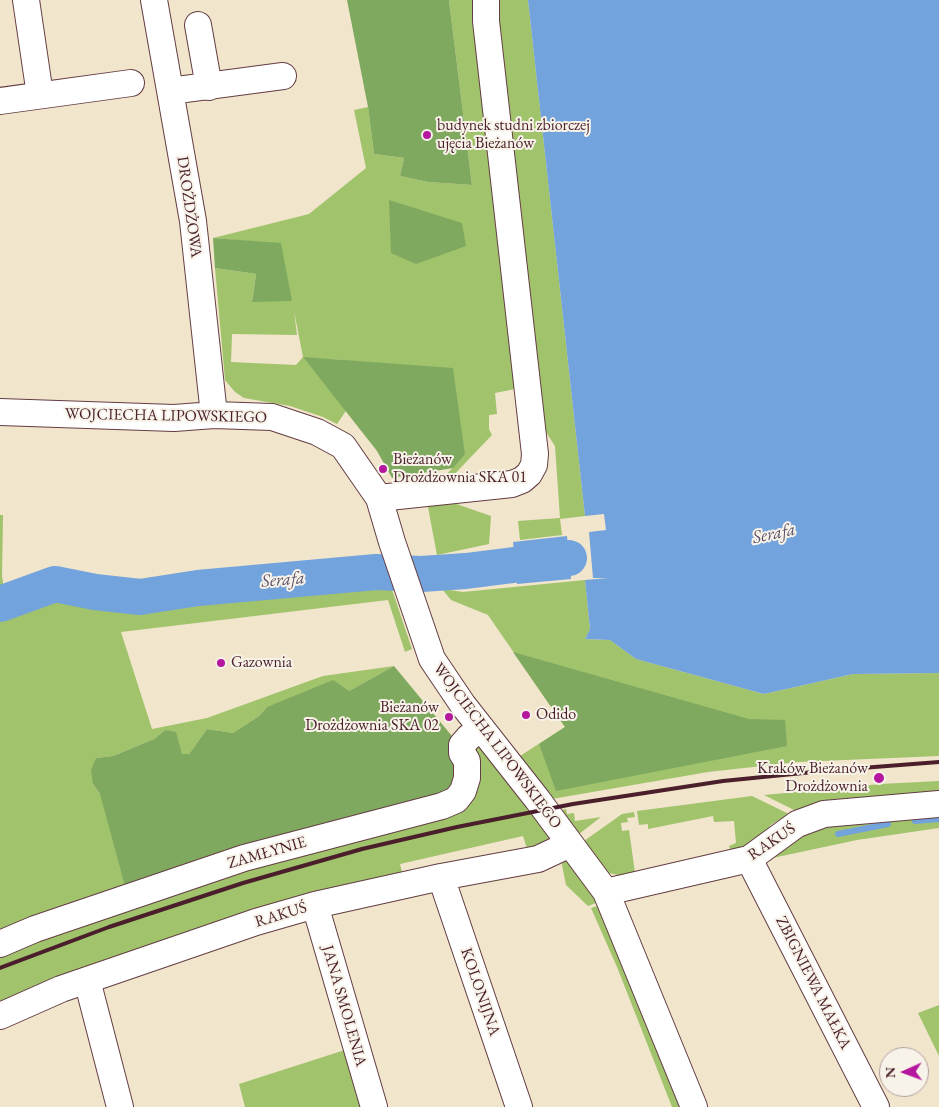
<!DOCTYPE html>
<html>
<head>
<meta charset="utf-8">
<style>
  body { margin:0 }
  #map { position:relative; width:939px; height:1107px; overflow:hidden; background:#f1e5cb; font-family:"EB Garamond",serif }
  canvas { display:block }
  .north { position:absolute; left:879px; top:1047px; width:50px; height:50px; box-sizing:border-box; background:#f7f3e8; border:1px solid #b29e9c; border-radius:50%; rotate:268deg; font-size:14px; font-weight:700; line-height:20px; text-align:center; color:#4a1f2b }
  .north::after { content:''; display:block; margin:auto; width:18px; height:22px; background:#b5179e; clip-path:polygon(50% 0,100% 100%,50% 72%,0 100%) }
</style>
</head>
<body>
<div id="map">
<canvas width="939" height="1107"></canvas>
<div class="north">N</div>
</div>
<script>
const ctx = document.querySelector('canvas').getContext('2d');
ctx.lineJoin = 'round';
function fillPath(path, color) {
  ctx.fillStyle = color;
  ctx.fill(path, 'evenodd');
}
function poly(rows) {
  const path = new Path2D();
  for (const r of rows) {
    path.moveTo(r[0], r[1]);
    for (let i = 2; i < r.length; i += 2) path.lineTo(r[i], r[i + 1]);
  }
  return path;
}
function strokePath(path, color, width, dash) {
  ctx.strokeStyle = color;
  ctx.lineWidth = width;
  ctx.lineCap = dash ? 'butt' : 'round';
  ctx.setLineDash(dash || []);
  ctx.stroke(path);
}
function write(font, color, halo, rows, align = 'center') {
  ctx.font = font + ' "EB Garamond",serif';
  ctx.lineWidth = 4;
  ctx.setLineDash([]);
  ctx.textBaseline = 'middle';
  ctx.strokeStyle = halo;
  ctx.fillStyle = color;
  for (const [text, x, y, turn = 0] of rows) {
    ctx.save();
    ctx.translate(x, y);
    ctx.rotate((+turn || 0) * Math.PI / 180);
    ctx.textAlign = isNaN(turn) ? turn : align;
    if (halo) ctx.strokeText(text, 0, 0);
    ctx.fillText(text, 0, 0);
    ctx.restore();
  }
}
const green = poly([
  [449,0,477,0,515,389,495,393,497,414,489,415,489,429,492,435,447,482,439,482,465,455,356,396,337,424,323,417,290,406,244,398,235,392,225,380,215,268,256,274,252,301,281,244,213,238,309,214,366,168,354,110,368,107,374,154,404,158,400,176,428,182,472,185],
  [294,311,303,357,296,365,231,362,232,334,297,335],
  [304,358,343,360,333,393,332,393],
  [489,0,528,0,585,516,560,519,562,535,520,540,518,521,560,518,555,446,539,421],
  [439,498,491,516,489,544,437,555,427,502],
  [0,515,3,515,2,576,4,589,48,574,77,572,110,583,140,585,205,574,364,560,380,554,412,649,405,652,388,600,121,632,152,729,207,718,323,676,394,666,349,691,267,707,259,716,233,733,207,729,189,754,182,754,165,730,154,739,113,756,96,758,93,784,100,794,483,744,550,837,550,841,529,855,523,836,400,864,404,880,0,1009],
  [585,580,590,629,585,639,610,640,636,659,764,694,853,674,939,673,939,756,798,762,708,772,552,799,520,756,565,727,488,615,451,600,442,589,463,592],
  [939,781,939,794,796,811,764,795,881,784],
  [752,796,789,814,772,824,747,849,732,855,729,846,736,843,734,821,714,822,713,816,648,829,648,824,639,825,637,811],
  [566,809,567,814,574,813,575,821,601,817,579,834,562,810],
  [939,809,939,828,857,840,763,860,799,827],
  [634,812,635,817,627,818,628,822,621,823,622,831,629,830,635,873,618,875,609,873,584,841,622,814],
  [565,859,599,902,588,906,566,885,561,860],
  [601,905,684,1107,672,1107,617,967,591,908],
  [939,1005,939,1056,918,1013],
  [348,1049,367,1107,245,1107,239,1084]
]);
const forest = poly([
  [347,0,449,0,472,185,428,182,400,176,404,158,374,154,368,107],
  [389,200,462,223,466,246,416,264,391,253],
  [213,238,281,243,292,301,252,302,256,274,215,268],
  [303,357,453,368,465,455,453,468,392,478,377,451],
  [513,652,749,719,785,720,787,746,556,791,539,744,565,727],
  [394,666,461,747,460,780,440,799,125,886,100,794,93,784,91,770,96,758,113,756,154,739,165,730,176,732,182,754,189,754,207,729,233,733,259,716,267,707,333,680,349,691]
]);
const water = poly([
  [528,0,939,0,939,673,853,674,764,694,636,659,610,640,585,639,590,629,585,580,608,578,593,578,589,532,606,530,604,514,585,516],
  [567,536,571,579,517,584,513,542]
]);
const stream = poly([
  [915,821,939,819],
  [838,834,888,824]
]);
const river = poly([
  [0,604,55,584,95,592,140,597,198,588,376,572,421,574,466,571,569,558]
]);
const minor = poly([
  [26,0,40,95],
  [154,0,193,221,214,415],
  [198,25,209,87],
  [170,91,283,76],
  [0,101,131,83],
  [0,412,174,418,214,415,272,417,317,432,343,446,379,498,392,542,432,659,463,705,537,799,606,892,694,1107],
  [379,498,512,484,522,480,529,474,534,465,535,454,486,21,486,0],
  [749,859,876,1107],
  [441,877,519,1107],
  [606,892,749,859,797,824,824,814,939,804],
  [315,905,374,1107],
  [0,944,35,929,244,858,442,806,456,800,463,791,467,778,467,761,462,753,462,745,469,737,482,729],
  [87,980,120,1107],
  [0,1016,61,989,256,922,315,905,441,877,538,859,570,844]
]);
const rail = poly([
  [0,968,109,927,243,883,362,849,457,827,573,804,723,781,823,771,939,762]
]);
const markers = [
  [427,135,5,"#b5179e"],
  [383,469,5,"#b5179e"],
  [221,663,5,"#b5179e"],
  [526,715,5,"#b5179e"],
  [449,717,5,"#b5179e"],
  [879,778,6,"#b5179e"]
];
const poiNames = [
  ["budynek studni zbiorczej",437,126],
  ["ujęcia Bieżanów",437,144],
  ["Bieżanów",393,460],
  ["Drożdżownia SKA 01",393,478],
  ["Gazownia",231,663],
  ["Bieżanów",439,708,"right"],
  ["Drożdżownia SKA 02",439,726,"right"],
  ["Odido",536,715],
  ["Kraków Bieżanów",868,769,"right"],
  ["Drożdżownia",868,787,"right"]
];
const streetNames = [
  ["DROŻDŻOWA",189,207,82],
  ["WOJCIECHA LIPOWSKIEGO",166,416,1],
  ["WOJCIECHA LIPOWSKIEGO",497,746,53],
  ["RAKUŚ",772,842,-34],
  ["ZAMŁYNIE",267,853,-16],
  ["RAKUŚ",281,915,-17],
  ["ZBIGNIEWA MAŁKA",813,983,63],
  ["KOLONIJNA",480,992,71],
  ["JANA SMOLENIA",344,1006,74]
];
const waterNames = [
  ["Serafa",774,534,-12],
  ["Serafa",283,580,-5]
];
fillPath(green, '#a0c36c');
fillPath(forest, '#80a960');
fillPath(water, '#73a3dd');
strokePath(stream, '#73a3dd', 6);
strokePath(river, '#73a3dd', 36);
strokePath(minor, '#633d43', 28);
strokePath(minor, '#fff', 26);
strokePath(rail, '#4a1f2b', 4);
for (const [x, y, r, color] of markers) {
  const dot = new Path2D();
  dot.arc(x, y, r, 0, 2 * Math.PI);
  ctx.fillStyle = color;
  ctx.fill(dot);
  strokePath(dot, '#f7f3e8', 2);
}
write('16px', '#4a1f2b', '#f7f3e8', poiNames, 'left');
write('16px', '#4a1f2b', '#f7f3e8', streetNames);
write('italic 18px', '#584d69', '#f7f3e8', waterNames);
</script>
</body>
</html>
